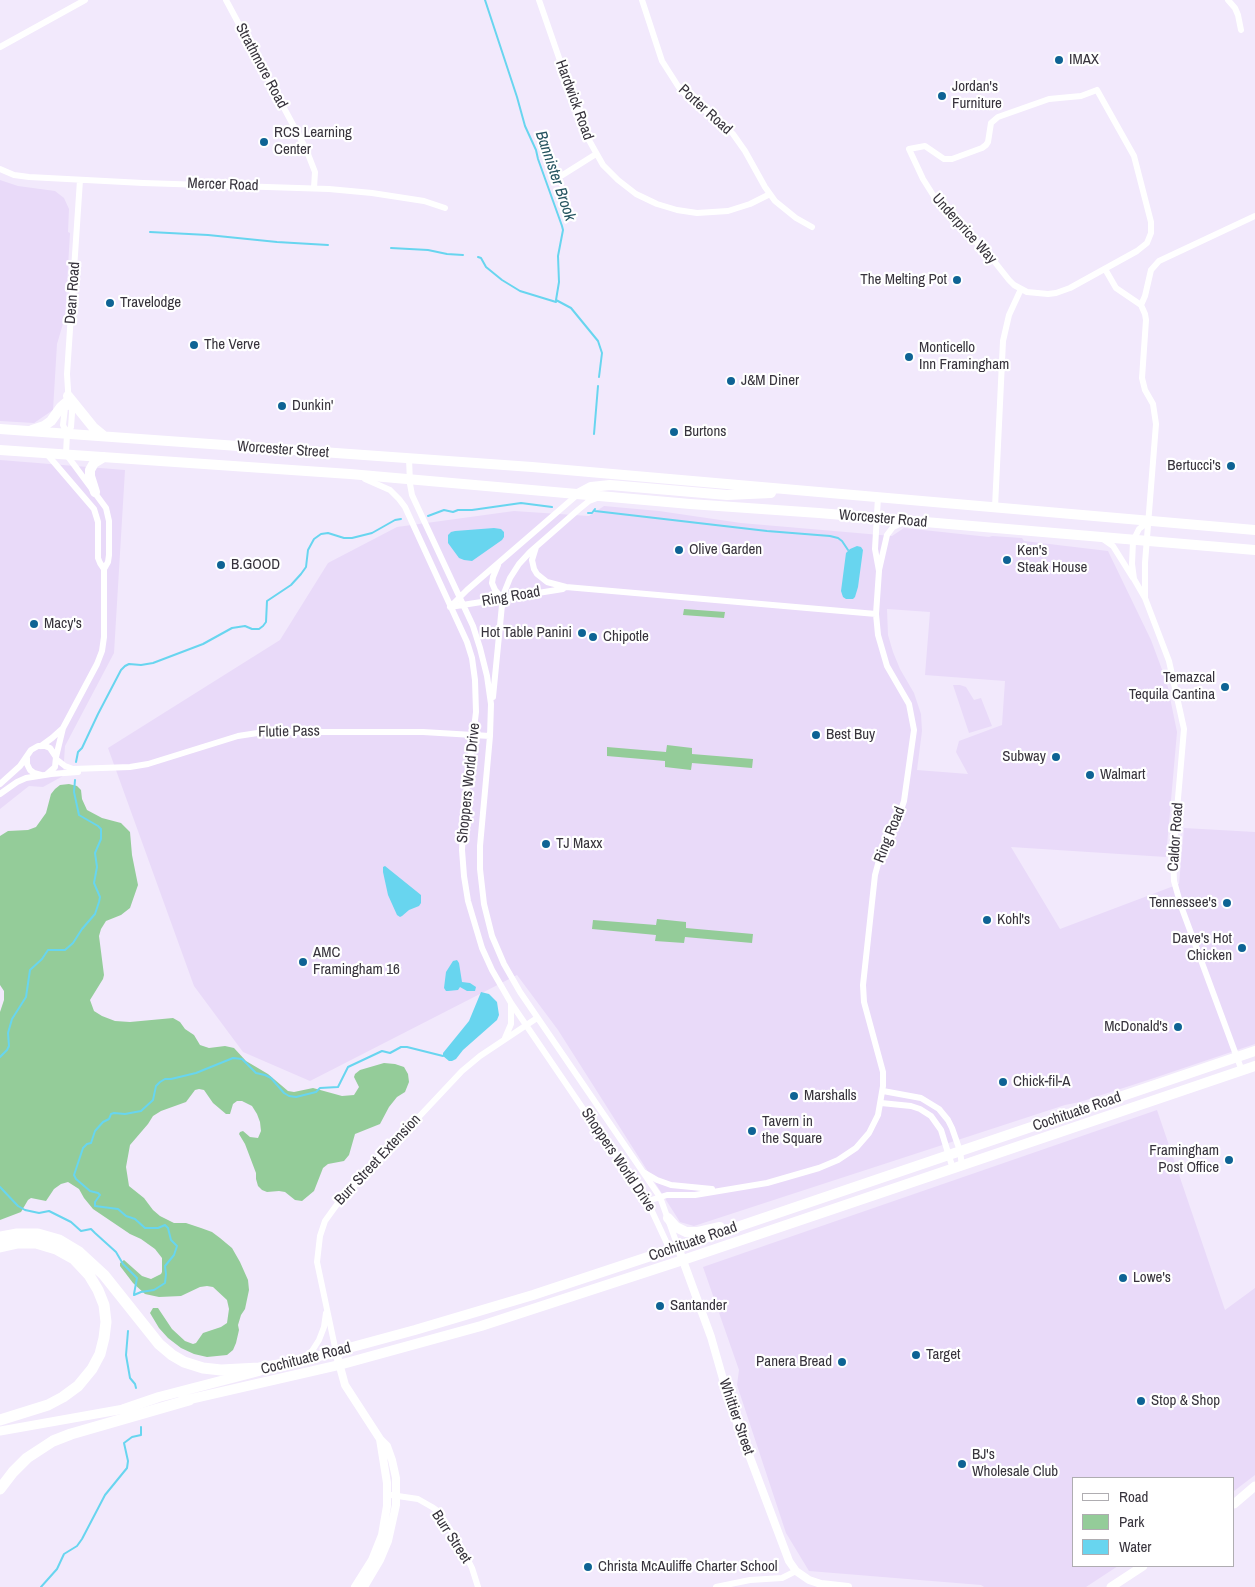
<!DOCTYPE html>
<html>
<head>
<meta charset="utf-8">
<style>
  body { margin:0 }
  #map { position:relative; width:1255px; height:1587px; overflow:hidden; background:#f2e9fc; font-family:"Archivo Narrow",sans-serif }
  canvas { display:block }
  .legend { position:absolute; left:1072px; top:1477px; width:162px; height:90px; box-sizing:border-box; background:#fff; border:1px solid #afadb1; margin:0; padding:6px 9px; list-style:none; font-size:15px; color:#37333c }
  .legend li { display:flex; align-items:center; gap:10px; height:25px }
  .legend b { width:25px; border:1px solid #afadb1 }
</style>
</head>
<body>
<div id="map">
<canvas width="1255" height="1587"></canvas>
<ul class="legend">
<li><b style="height:6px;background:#fff"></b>Road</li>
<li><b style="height:14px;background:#94cc99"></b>Park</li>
<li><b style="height:14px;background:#68d5ef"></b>Water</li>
</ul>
</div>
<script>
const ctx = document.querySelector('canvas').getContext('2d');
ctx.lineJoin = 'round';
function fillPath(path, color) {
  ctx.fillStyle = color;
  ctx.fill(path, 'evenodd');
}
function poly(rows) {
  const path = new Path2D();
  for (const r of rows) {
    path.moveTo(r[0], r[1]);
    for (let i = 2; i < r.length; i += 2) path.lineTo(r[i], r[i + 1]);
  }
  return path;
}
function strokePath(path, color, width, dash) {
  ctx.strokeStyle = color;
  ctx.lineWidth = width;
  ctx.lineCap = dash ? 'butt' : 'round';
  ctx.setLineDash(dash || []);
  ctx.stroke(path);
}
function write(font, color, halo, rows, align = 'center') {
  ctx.font = font + ' "Archivo Narrow",sans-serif';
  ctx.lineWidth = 4.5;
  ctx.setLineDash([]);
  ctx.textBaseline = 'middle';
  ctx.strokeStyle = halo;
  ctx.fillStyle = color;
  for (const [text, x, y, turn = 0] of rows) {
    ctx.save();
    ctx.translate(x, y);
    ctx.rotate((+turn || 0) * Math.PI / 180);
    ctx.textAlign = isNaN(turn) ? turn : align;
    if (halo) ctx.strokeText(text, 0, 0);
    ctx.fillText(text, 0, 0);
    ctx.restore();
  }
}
const built = poly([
  [0,180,18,186,55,191,64,198,69,209,68,232,70,233,65,317,57,344,53,410,34,423,0,421],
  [0,460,125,470,114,653,65,746,63,776,43,787,29,786,0,809],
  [604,506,659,511,741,523,892,536,904,528,989,537,992,536,1022,538,1024,541,1108,551,1151,640,1167,683,1177,732,1166,857,1011,847,1060,929,1179,884,1184,828,1255,832,1255,1044,1148,1080,1080,1102,1065,1105,694,1226,680,1222,558,1030,517,975,310,1081,243,1052,194,986,108,748,280,640,328,563,397,527,514,511,589,516],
  [887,609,930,612,925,675,1005,681,1002,725,959,741,956,752,968,774,917,770,922,731,921,714,914,693,900,669,893,652,888,635],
  [953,685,960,685,966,687,974,700,981,698,992,726,969,733],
  [1157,1110,1225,1310,1255,1288,1255,1475,1234,1491,1234,1478,1074,1478,1074,1566,1118,1566,1086,1587,984,1587,981,1585,809,1571,786,1533,737,1385,739,1370,703,1267]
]);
const green = poly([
  [684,609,725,612,724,618,683,615],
  [667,745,692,748,692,754,753,759,752,768,692,763,691,770,665,767,665,761,607,756,607,747,666,752],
  [69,784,77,786,81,790,82,799,87,810,102,818,121,823,130,832,132,855,138,885,130,908,121,915,106,921,101,929,99,936,104,975,103,979,90,1000,94,1011,102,1016,115,1021,130,1022,173,1018,180,1022,185,1029,194,1035,200,1045,209,1048,225,1046,234,1048,246,1061,268,1074,288,1091,294,1092,313,1088,342,1096,354,1095,359,1087,354,1077,355,1074,360,1070,384,1063,395,1064,404,1067,408,1074,409,1082,405,1092,397,1097,389,1107,380,1124,355,1134,349,1155,344,1161,328,1164,323,1168,314,1191,302,1201,295,1200,285,1192,279,1191,267,1192,262,1190,258,1186,256,1179,256,1173,245,1144,239,1134,240,1132,243,1131,250,1137,258,1138,261,1131,260,1122,257,1114,252,1106,242,1101,237,1101,233,1104,230,1114,226,1114,213,1103,204,1090,199,1089,195,1090,186,1102,161,1111,153,1116,148,1124,130,1145,126,1167,129,1186,144,1198,153,1210,160,1216,174,1223,186,1223,201,1228,212,1232,220,1238,232,1248,240,1262,248,1280,249,1290,245,1309,241,1315,238,1325,239,1330,236,1343,233,1350,227,1355,207,1357,194,1354,181,1348,168,1338,159,1328,150,1313,153,1308,158,1308,172,1329,185,1341,193,1344,196,1343,203,1333,221,1327,227,1323,229,1309,227,1300,213,1287,207,1286,200,1287,181,1296,159,1297,145,1294,133,1283,120,1266,120,1263,124,1260,142,1276,151,1279,161,1274,162,1272,162,1258,155,1249,141,1239,130,1234,93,1209,84,1198,79,1189,68,1182,61,1184,54,1189,46,1201,31,1198,28,1200,21,1212,0,1220,0,1012,4,1000,4,991,0,985,0,836,8,831,28,830,36,827,46,813,51,794,55,789,60,785],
  [657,919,686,922,686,928,753,934,752,943,685,937,684,943,655,941,656,935,592,929,593,920,656,925]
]);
const water = poly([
  [494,528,501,529,504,532,504,537,502,540,472,561,464,560,459,558,448,543,448,535,451,532,455,531],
  [857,546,861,547,863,550,858,587,855,597,853,599,846,599,843,597,841,591,846,553,850,549],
  [385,866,421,895,421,903,419,906,409,910,402,916,400,917,397,915,388,895,383,872,383,867],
  [457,960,459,963,462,982,470,983,476,987,475,991,467,991,460,987,458,990,448,991,446,991,444,988,446,972,453,961],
  [481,992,489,994,497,1002,499,1015,497,1020,463,1050,456,1059,452,1061,449,1061,443,1056,443,1053,469,1021]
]);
const stream = poly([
  [485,0,517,97,525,126,536,150,538,159,562,226,563,230,558,256,559,282,556,300,571,308,598,341,602,353,599,377],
  [150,232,208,235,277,242,328,245],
  [391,248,428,250,447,254,463,255],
  [478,257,481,258,486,267,502,280,520,291,556,302],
  [594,434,598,386],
  [595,511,767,531,830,536,838,538,842,541,848,550],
  [588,513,592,513,595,509],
  [428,516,444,510,453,512,458,510,472,510,521,503,552,507],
  [76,762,78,752,82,748,98,714,121,670,125,666,129,664,141,665,153,663,203,644,232,628,245,626,252,629,259,629,263,626,266,622,267,601,291,585,301,574,306,567,308,550,314,539,321,534,328,533,344,538,352,538,372,533,395,520,401,519],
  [0,1057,7,1050,9,1046,8,1033,12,1019,26,997,30,970,42,959,48,950,65,950,73,943,82,929,95,914,99,902,100,897,94,883,97,867,95,853,101,839,101,829,98,826,79,815,74,792,75,780],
  [0,1187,18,1206,25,1210,39,1213,49,1211,71,1222,81,1231,91,1229,95,1233,116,1252,123,1264,137,1278,134,1294],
  [134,1295,141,1292,154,1290,165,1283,166,1274,165,1266,174,1255,177,1246,171,1240,168,1228,165,1225,158,1228,145,1228,135,1219,126,1216,118,1209,95,1206,95,1202,100,1195,98,1193,90,1191,76,1179,74,1175,83,1148,87,1144,91,1143,95,1131,103,1122,109,1119,111,1114,114,1113,125,1114,141,1111,153,1100,156,1086,160,1082,165,1079,171,1079,196,1073,233,1058,242,1059,256,1073,265,1075,271,1078,284,1093,289,1096,296,1097,316,1092,320,1088,338,1087,348,1067,382,1051,390,1053,401,1047,407,1047,443,1056],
  [128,1331,126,1355,130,1378,135,1384,136,1388],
  [41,1587,57,1569,64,1554,77,1546,82,1539,105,1495,127,1468,128,1461,124,1443,132,1437,141,1435,141,1427]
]);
const minor = poly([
  [226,0,306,149,315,172,314,188],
  [539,0,585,133,603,165,618,180,636,194,657,204,677,210,697,213,728,211,750,204,770,194],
  [642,0,662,61,678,86,690,100,720,121,733,134,745,151,765,187,775,201,796,218,812,227],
  [1228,0,1235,8,1238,15,1241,30],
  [0,47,85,0],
  [1097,90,1134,156,1151,222,1151,233,1147,243,1137,251,1070,288,1056,293,1048,294,1027,292,1014,285,1009,280,990,256,940,206,923,179,909,149,925,146,944,159,952,159,982,148,986,145,988,142,991,123,998,117,1049,99,1081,96,1097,90],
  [0,169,14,175,29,177,143,183,329,189,372,193,424,201,445,208],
  [561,176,596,154],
  [1105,269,1116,288,1141,305,1145,314,1146,320,1142,378,1145,390,1153,404,1156,424,1145,563,1145,597],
  [1141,305,1145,296,1151,270,1159,261,1255,216],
  [67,434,71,427,72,413,72,409,69,406,67,374,80,180],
  [46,453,94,509,98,522,98,558,100,563,104,569],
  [409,458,410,484,412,495,473,626,480,648,487,676,491,704,490,736,480,846,480,869,484,904,492,936,504,964,520,992,660,1197,678,1247],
  [365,479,390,490,399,499,405,507,467,642,472,658,475,680,476,712,464,810,462,850,464,876,468,901,482,948,492,970,511,1003,605,1141,644,1194,670,1250],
  [995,507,1003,341,1009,315,1021,289],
  [1149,521,1139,529,1133,541,1132,564,1134,579,1145,598,1169,661,1184,729,1173,856,1174,881,1181,906,1242,1071],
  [1103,539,1113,546,1133,578],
  [536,547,532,560,534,569,537,574,547,582,566,587,876,614],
  [498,565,493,577,492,583,495,590,503,599],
  [879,570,887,535,893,527,904,522],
  [450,607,467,590,577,495],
  [450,607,563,589],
  [493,697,502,605,504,593,510,578,519,564,530,552,578,510,589,501,597,498],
  [41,746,52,738,62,729],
  [56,757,63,728,97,664,102,651,104,637,104,569,108,562,109,555,109,521,106,508,66,454,67,434,63,425,65,408,69,406],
  [27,758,27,764,30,770,34,773,41,775],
  [56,759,65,766,73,769,130,767,148,764,238,736,264,732,423,732,490,736],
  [0,784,20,766,31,750,38,746,45,746,50,748,56,757,55,767,47,774],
  [0,794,17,782,26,778,51,774,78,772],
  [505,1038,511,1024,511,1004],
  [883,1091,921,1098,939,1109,948,1120,952,1128,960,1151,962,1166],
  [881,1103,911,1106,920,1109,931,1116,941,1130,953,1169],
  [645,1173,657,1180,671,1185,712,1189],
  [648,1201,667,1195,695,1195,767,1183,819,1168,838,1160,856,1148,869,1133,878,1115,883,1086,883,1072,864,1002,863,985,875,875,881,853,899,816,904,801,914,730,909,704,887,666,878,635,876,614,879,571,875,549,878,497],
  [336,1352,317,1262,320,1236,325,1221,338,1203,462,1071,480,1056,537,1018],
  [303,1358,312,1351,319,1340,324,1327,326,1313],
  [391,1495,418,1499,432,1507,439,1512,463,1550,472,1568,478,1587],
  [716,1587,750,1580,782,1578,796,1571]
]);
const tertiary = poly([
  [678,1247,711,1337,731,1407,789,1561,796,1571,809,1580,821,1584,848,1587],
  [336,1352,345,1385,380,1439,387,1483,387,1506,382,1535,372,1560,355,1587],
  [364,1587,380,1560,388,1541,396,1505,396,1478,392,1460,387,1446,380,1439]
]);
const secondary = poly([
  [0,1431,124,1409],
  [1234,1504,1255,1486],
  [1111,1587,1143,1566]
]);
const primary = poly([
  [668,1218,676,1227,686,1232,698,1232,720,1227],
  [286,1365,415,1330,533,1295,678,1247,1255,1051],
  [182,1401,339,1365,481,1326,683,1260,1255,1066],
  [124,1409,159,1397,259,1371]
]);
const trunk = poly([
  [68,396,93,427,104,436],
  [0,429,532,467,1255,530],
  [32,430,44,426,51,421,61,407,69,400],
  [0,450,350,474,690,504,819,513,1255,550],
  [95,492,90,476,90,470,94,463,104,457],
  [578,494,591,487,610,485,727,495,771,493]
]);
const motorway = poly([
  [0,1237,17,1234,38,1234,59,1240,79,1252,104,1275,159,1344,172,1355,184,1362,203,1368,221,1370,259,1368,292,1363],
  [0,1247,18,1243,36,1243,56,1249,74,1259,89,1275,98,1290,104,1305,106,1322,104,1338,100,1354,92,1369,78,1386,63,1397,48,1405,0,1420],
  [0,1489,13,1472,27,1458,53,1441,71,1434,189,1400]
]);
const markers = [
  [1059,60,5,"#0e6394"],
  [942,96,5,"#0e6394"],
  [264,142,5,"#0e6394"],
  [957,280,5,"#0e6394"],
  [110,303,5,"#0e6394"],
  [194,345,5,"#0e6394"],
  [909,357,5,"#0e6394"],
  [731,381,5,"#0e6394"],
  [282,406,5,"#0e6394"],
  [674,432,5,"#0e6394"],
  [1231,466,5,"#0e6394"],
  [679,550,5,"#0e6394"],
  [1007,560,5,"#0e6394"],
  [221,565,5,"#0e6394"],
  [34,624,5,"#0e6394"],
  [582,633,5,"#0e6394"],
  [593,637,5,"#0e6394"],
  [1225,687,5,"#0e6394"],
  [816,735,5,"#0e6394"],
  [1056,757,5,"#0e6394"],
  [1090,775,5,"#0e6394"],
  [546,844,5,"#0e6394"],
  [1227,903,5,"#0e6394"],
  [987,920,5,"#0e6394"],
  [1242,948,5,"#0e6394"],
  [303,962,5,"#0e6394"],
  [1178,1027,5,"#0e6394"],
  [1003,1082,5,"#0e6394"],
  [794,1096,5,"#0e6394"],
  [752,1131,5,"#0e6394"],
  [1229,1160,5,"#0e6394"],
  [1123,1278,5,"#0e6394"],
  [660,1306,5,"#0e6394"],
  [916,1355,5,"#0e6394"],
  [842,1362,5,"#0e6394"],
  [1141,1401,5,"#0e6394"],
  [962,1464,5,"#0e6394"],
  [588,1567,5,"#0e6394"]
];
const poiNames = [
  ["IMAX",1069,60],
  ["Jordan's",952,87],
  ["Furniture",952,104],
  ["RCS Learning",274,133],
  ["Center",274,150],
  ["The Melting Pot",947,280,"right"],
  ["Travelodge",120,303],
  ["The Verve",204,345],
  ["Monticello",919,348],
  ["Inn Framingham",919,365],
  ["J&M Diner",741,381],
  ["Dunkin'",292,406],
  ["Burtons",684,432],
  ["Bertucci's",1221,466,"right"],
  ["Olive Garden",689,550],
  ["Ken's",1017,551],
  ["Steak House",1017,568],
  ["B.GOOD",231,565],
  ["Macy's",44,624],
  ["Hot Table Panini",572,633,"right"],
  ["Chipotle",603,637],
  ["Temazcal",1215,678,"right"],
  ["Tequila Cantina",1215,695,"right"],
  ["Best Buy",826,735],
  ["Subway",1046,757,"right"],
  ["Walmart",1100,775],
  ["TJ Maxx",556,844],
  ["Tennessee's",1217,903,"right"],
  ["Kohl's",997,920],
  ["Dave's Hot",1232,939,"right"],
  ["Chicken",1232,956,"right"],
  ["AMC",313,953],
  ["Framingham 16",313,970],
  ["McDonald's",1168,1027,"right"],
  ["Chick-fil-A",1013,1082],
  ["Marshalls",804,1096],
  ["Tavern in",762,1122],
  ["the Square",762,1139],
  ["Framingham",1219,1151,"right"],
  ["Post Office",1219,1168,"right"],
  ["Lowe's",1133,1278],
  ["Santander",670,1306],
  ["Target",926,1355],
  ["Panera Bread",832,1362,"right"],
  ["Stop & Shop",1151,1401],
  ["BJ's",972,1455],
  ["Wholesale Club",972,1472],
  ["Christa McAuliffe Charter School",598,1567]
];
const streetNames = [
  ["Strathmore Road",261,66,62],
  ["Hardwick Road",574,100,70],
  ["Porter Road",705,110,42],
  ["Mercer Road",223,185,2],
  ["Underprice Way",964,229,48],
  ["Dean Road",73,293,-86],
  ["Worcester Street",283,450,4],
  ["Worcester Road",883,519,5],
  ["Ring Road",511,597,-10],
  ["Flutie Pass",289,732,-1],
  ["Shoppers World Drive",469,783,-84],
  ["Ring Road",890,835,-68],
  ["Caldor Road",1176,837,-86],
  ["Cochituate Road",1077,1112,-19],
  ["Burr Street Extension",378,1160,-47],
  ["Shoppers World Drive",618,1160,56],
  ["Cochituate Road",693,1242,-19],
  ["Cochituate Road",306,1359,-14],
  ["Whittier Street",736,1417,71],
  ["Burr Street",451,1537,57]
];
const waterNames = [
  ["Bannister Brook",555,176,71]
];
fillPath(built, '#e9daf9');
fillPath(green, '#94cc99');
fillPath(water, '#68d5ef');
strokePath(stream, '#68d5ef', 2);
strokePath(minor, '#fff', 6);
strokePath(tertiary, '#fff', 8);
strokePath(secondary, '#fff', 9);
strokePath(primary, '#fff', 10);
strokePath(trunk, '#fff', 10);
strokePath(motorway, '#fff', 11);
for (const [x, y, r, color] of markers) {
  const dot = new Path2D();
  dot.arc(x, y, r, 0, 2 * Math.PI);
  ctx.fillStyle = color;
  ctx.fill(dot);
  strokePath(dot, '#fff', 2);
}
write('15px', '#37333c', '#fff', poiNames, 'left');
write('15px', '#37333c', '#fff', streetNames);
write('italic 16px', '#255460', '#fff', waterNames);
</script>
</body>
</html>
